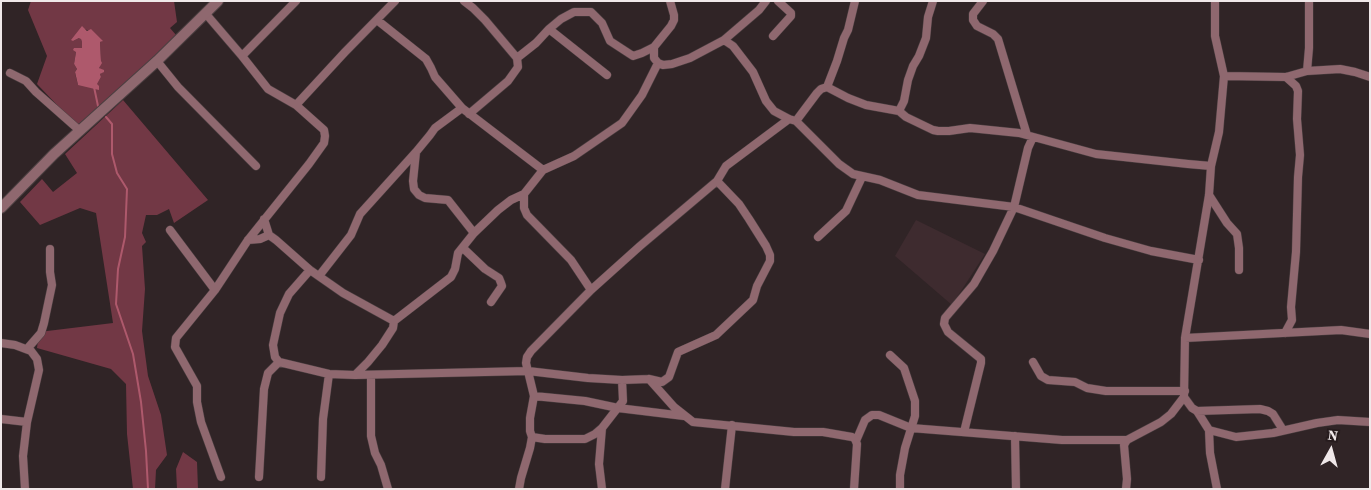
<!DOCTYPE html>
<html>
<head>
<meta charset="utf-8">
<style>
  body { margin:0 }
  #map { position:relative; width:1371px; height:490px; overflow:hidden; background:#302426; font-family:"Source Serif 4",serif }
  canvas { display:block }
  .frame { position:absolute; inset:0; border:2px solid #f0e8e9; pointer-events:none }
  .north { position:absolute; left:1306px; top:425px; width:50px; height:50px; -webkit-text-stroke:4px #261b1d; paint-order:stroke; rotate:7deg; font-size:14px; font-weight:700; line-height:20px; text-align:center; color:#f0e8e9 }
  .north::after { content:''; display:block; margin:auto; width:18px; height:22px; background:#f0e8e9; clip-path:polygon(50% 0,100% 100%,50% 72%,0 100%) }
</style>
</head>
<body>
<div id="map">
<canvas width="1371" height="490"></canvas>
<div class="frame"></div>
<div class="north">N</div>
</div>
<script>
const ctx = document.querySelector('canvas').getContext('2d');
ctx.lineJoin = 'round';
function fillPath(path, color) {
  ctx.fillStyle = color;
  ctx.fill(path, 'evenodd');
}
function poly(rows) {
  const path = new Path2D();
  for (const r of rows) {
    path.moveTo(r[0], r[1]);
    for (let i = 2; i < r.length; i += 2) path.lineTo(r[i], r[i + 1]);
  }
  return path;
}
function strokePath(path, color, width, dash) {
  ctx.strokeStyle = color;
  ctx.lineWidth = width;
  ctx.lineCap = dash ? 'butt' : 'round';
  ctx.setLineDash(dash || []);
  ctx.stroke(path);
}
const built = poly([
  [916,220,985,254,952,305,895,256]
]);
const green = poly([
  [31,1,174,1,177,22,170,28,176,35,147,64,77,126,37,84,47,56,28,10],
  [84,29,90,31,102,41,100,42,101,61,99,68,103,72,100,74,101,77,96,85,78,85,76,77,75,72,77,69,74,64,76,52,79,49,82,48,82,42,81,38,79,38,73,41],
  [123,100,208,200,174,223,169,209,157,215,146,215,142,233,146,242,142,246,145,289,142,331,148,376,161,415,167,455,156,470,155,489,133,489,127,434,126,384,111,369,37,348,39,332,113,323,96,213,80,208,40,225,20,202,42,179,53,192,77,173,65,154],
  [183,452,197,462,198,489,177,489,176,469]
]);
const water = poly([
  [82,26,87,31,91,29,103,41,100,42,101,61,102,63,99,68,104,70,104,72,100,74,101,77,97,84,99,86,99,90,78,85,75,72,77,69,74,64,76,52,73,50,74,48,82,48,82,42,81,39,79,38,73,41,71,40]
]);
const stream = poly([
  [94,87,98,106],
  [106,117,112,124,112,154,117,173,127,189,125,237,118,269,116,304,133,354,141,402,146,451,148,489]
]);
const minor = poly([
  [464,1,473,8,485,20,517,58,518,67,508,81,469,114],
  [933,1,928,17,926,38,919,56,913,66,908,80,904,101,899,111,906,117,933,130,938,131,949,131,970,128,1019,133,1096,154,1188,164,1211,166],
  [983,1,973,14,973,20,977,26,993,34,998,39,1027,135],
  [1215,1,1215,36,1224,76,1219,132,1211,166,1209,195,1185,338,1184,397,1192,408,1197,411,1209,430,1210,453,1217,489],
  [206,14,242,56,268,89,296,105,324,130,325,136,324,143,309,164,248,240,215,290,176,338,175,347,197,386,197,402,201,422,221,477],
  [377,20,426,59,431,68,435,77,462,108,543,170],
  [549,29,607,75],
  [773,36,791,16,791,13,778,1],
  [724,40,733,46,753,72,766,101,774,111,789,119,796,121,839,164,853,174,880,180,918,195,1014,207,1105,238,1151,251,1199,260],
  [654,47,654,58,658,63,663,65,672,64,690,58,724,40,759,10,766,1],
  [242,56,296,1],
  [517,58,536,43,549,29,561,19,574,12,591,12,602,23,610,41,633,56,642,53,654,47,671,26,674,20,674,15,670,1],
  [157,61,178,87,256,166],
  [1307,71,1309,48,1309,1],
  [10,73,26,81,36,92,79,130],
  [1224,76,1286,77,1307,71,1340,69,1355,72,1370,77],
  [827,87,837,61,844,38,848,30,855,1],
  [296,105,345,52,395,1],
  [796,121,817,93,821,89,827,87,848,98,866,105,899,111],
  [1209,195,1227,223,1237,234,1239,248,1239,270],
  [264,219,269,235,276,240,310,270,343,293,394,321],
  [170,230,215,290],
  [474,233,498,210,511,200,524,194],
  [818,237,846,211,862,177],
  [248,240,260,239,269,235],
  [463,248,485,269,499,278,501,283,502,286,491,302],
  [310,270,289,294,280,313,273,345,275,357,279,362,329,374,355,375,368,362,382,345,393,328,394,321,451,277,455,269,458,253,474,233,448,200,425,198,419,195,414,189,413,181,416,152,430,135,435,128,462,108],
  [319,276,351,235,360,214,416,152],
  [591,290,571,260,527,215,524,208,524,194,543,170,574,156,622,123,642,95,658,63],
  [1285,333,1292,320,1291,307,1296,252,1298,177,1300,155,1297,119,1298,91,1296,86,1286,77],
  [1185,338,1341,330,1370,334],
  [1,343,15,345,31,351,37,359,39,370,27,422,23,456,25,489],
  [27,349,41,333,44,323,52,285,50,272,50,249],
  [890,355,904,368,915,401,915,416,905,448,900,475,900,489],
  [1033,362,1041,376,1048,380,1075,382,1087,388,1106,391,1185,391],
  [355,375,528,371,588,378,622,380,649,379,662,382,669,377,678,352,716,335,753,300,757,286,770,261,770,255,766,246,749,219,739,204,717,181],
  [371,375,371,436,375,453,381,465,388,489],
  [649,379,674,407,693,422,794,432,823,432,852,437,855,439,857,444,854,489],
  [534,396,585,401,618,408,684,416],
  [1197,411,1260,409,1268,411,1273,414,1283,430],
  [1,419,27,422],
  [1209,430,1236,437,1273,433,1317,423,1338,420,1370,422],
  [964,432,981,363,981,359,948,332,944,324,945,318,974,284,993,251,1014,207,1028,148,1033,137],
  [1015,436,1016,489],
  [532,437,545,439,585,439,595,434,602,428],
  [856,441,865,420,872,415,879,415,911,428,1062,440,1127,440],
  [259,477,264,389,268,373,279,362],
  [321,477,323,419,329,374],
  [519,489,521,478,530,448,532,437,530,431,530,418,534,396,526,363,527,357,531,351,591,290,640,246,717,181,726,166,789,119],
  [602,489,599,464,602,428,623,401,622,380],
  [725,489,732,425],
  [1126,489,1127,479,1124,445,1127,440,1161,422,1171,414,1184,397]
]);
const tertiary = poly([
  [1,208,54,154,157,61,218,1]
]);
fillPath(built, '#3e2b2f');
fillPath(green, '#723845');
fillPath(water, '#ae596c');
strokePath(stream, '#ae596c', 2);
strokePath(minor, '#4b3f41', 9);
strokePath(tertiary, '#4b3f41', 12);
strokePath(minor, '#8f686f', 8);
strokePath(tertiary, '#8f686f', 10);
</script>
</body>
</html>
